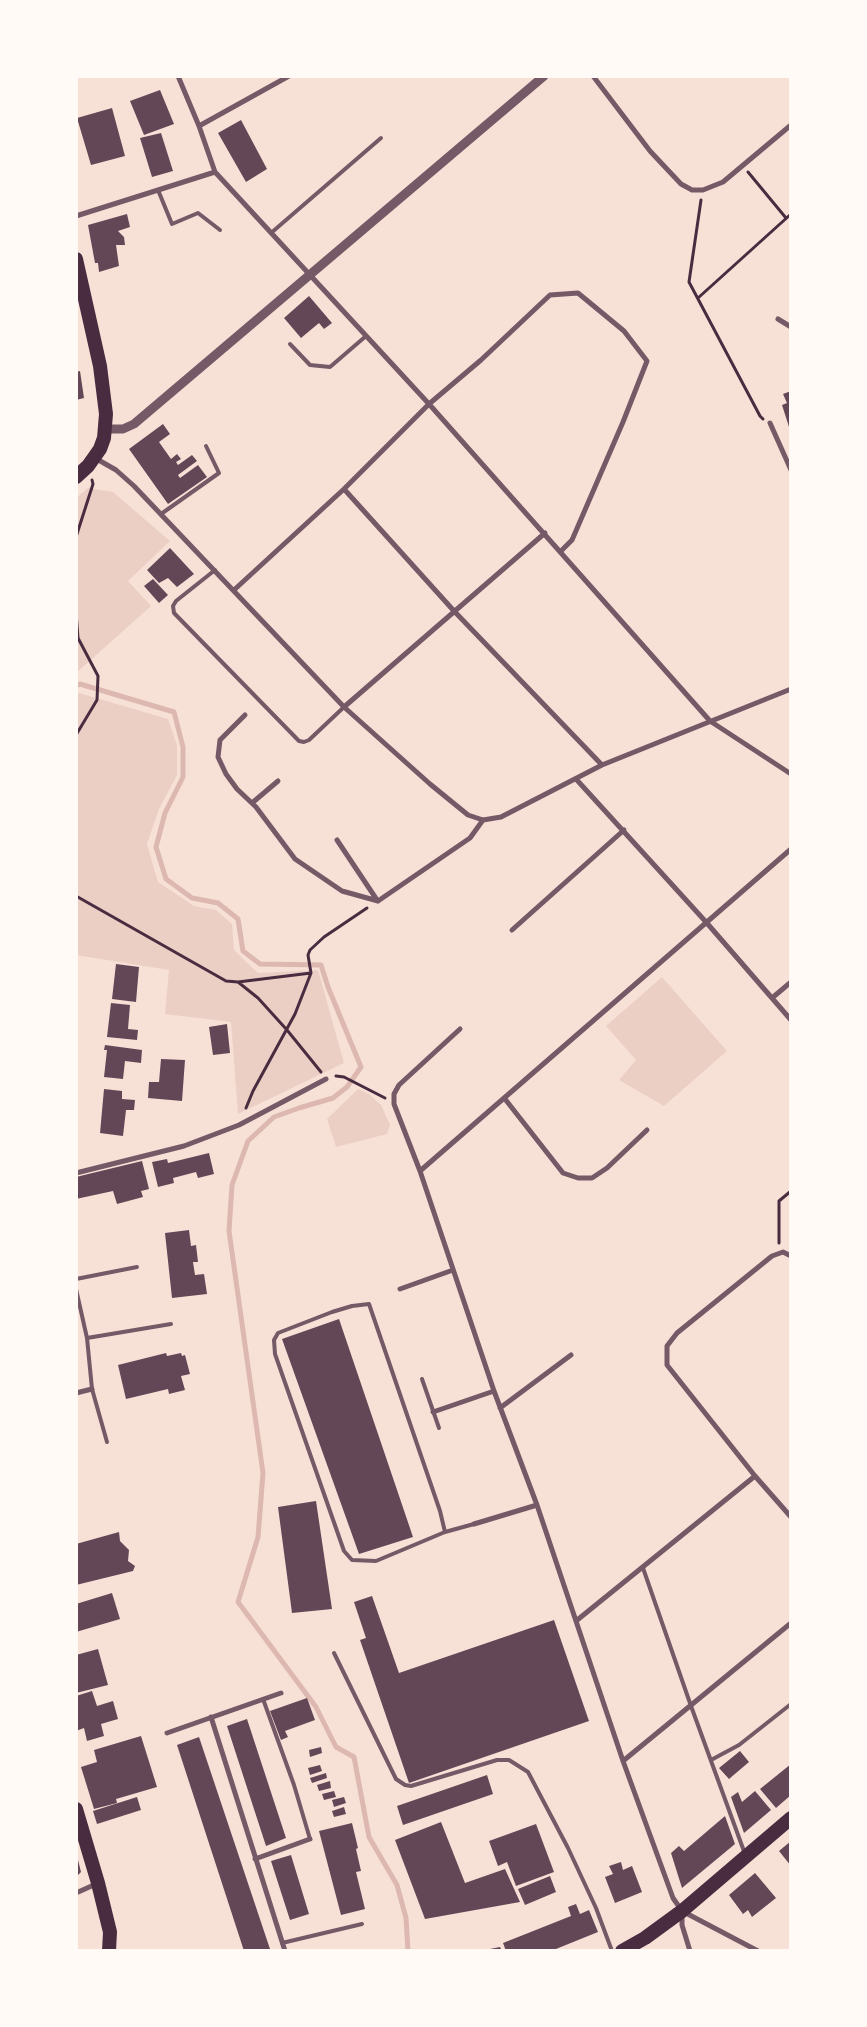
<!DOCTYPE html>
<html>
<head>
<meta charset="utf-8">
<style>
  body { margin:0 }
  #map { position:relative; width:867px; height:2027px; overflow:hidden; background:#f7e1d7; font-family:Signika,sans-serif }
  canvas { display:block }
  .frame { position:absolute; inset:0; border:78px solid #fffaf5; pointer-events:none }
</style>
</head>
<body>
<div id="map">
<canvas width="867" height="2027"></canvas>
<div class="frame"></div>
</div>
<script>
const ctx = document.querySelector('canvas').getContext('2d');
ctx.lineJoin = 'round';
function fillPath(path, color) {
  ctx.fillStyle = color;
  ctx.fill(path, 'evenodd');
}
function poly(rows) {
  const path = new Path2D();
  for (const r of rows) {
    path.moveTo(r[0], r[1]);
    for (let i = 2; i < r.length; i += 2) path.lineTo(r[i], r[i + 1]);
  }
  return path;
}
function strokePath(path, color, width, dash) {
  ctx.strokeStyle = color;
  ctx.lineWidth = width;
  ctx.lineCap = dash ? 'butt' : 'round';
  ctx.setLineDash(dash || []);
  ctx.stroke(path);
}
const green = poly([
  [88,488,113,492,170,541,128,581,151,606,76,673,76,498],
  [79,693,168,719,177,745,177,775,159,809,147,844,158,882,194,906,216,910,232,924,234,950,258,973,318,970,344,1063,238,1114,231,1022,165,1014,169,970,76,955,76,697],
  [662,977,727,1051,664,1106,619,1080,636,1060,606,1026],
  [358,1089,369,1094,381,1105,390,1125,387,1134,336,1147,327,1119]
]);
const stream = poly([
  [76,686,80,684,174,712,183,747,183,777,165,813,156,847,166,879,192,898,218,903,238,919,243,951,260,964,321,965,328,987,361,1067,347,1087,333,1098,299,1108,274,1117,248,1141,232,1185,229,1231,263,1473,258,1537,238,1602,316,1707,336,1747,354,1757,369,1837,397,1885,406,1918,408,1951]
]);
const building = poly([
  [160,90,174,124,144,135,130,101],
  [112,108,125,156,91,165,77,118],
  [241,120,267,169,246,182,218,133],
  [161,133,173,171,152,177,140,138],
  [127,214,130,227,118,231,124,237,125,245,116,245,119,266,99,272,98,263,95,263,88,225],
  [309,296,332,323,324,329,319,323,301,338,284,318],
  [80,371,84,398,76,400,76,372],
  [791,391,791,429,790,430,782,405,787,403,783,394],
  [163,424,170,434,159,442,171,459,177,454,181,459,176,462,178,465,192,455,197,461,178,475,180,478,198,465,207,477,168,504,129,449],
  [170,548,194,574,177,587,168,578,159,583,147,570],
  [153,579,168,595,159,603,144,586],
  [116,964,139,967,136,1002,112,999],
  [111,1003,130,1005,128,1029,138,1030,137,1040,107,1037],
  [227,1024,230,1053,213,1055,209,1027],
  [105,1045,142,1050,141,1063,125,1061,123,1079,104,1077,107,1050,104,1050],
  [161,1059,185,1060,182,1101,148,1098,149,1082,159,1082],
  [104,1089,122,1091,122,1099,135,1100,134,1110,126,1110,123,1136,100,1133],
  [209,1153,214,1174,198,1178,196,1172,173,1178,174,1183,158,1187,152,1162,167,1159,168,1163],
  [142,1161,149,1189,141,1191,143,1197,117,1204,113,1191,76,1199,76,1177],
  [189,1230,191,1246,196,1245,198,1262,193,1262,195,1275,204,1274,207,1294,172,1298,165,1233],
  [339,1319,413,1537,359,1554,282,1339],
  [166,1353,167,1356,181,1353,182,1356,185,1355,190,1374,181,1376,185,1390,169,1394,168,1389,126,1399,118,1365],
  [316,1501,332,1609,292,1613,278,1507],
  [119,1532,120,1541,129,1550,128,1561,135,1566,133,1571,76,1585,76,1544],
  [112,1593,120,1619,76,1632,76,1604],
  [372,1596,399,1673,554,1620,589,1721,409,1783,360,1640,366,1638,354,1602],
  [98,1649,108,1685,76,1693,76,1655],
  [92,1691,97,1706,113,1701,118,1719,101,1724,104,1736,87,1741,84,1728,76,1731,76,1696],
  [307,1698,315,1720,285,1731,288,1737,281,1740,270,1711],
  [247,1719,286,1838,266,1846,227,1726],
  [141,1736,157,1787,116,1799,117,1803,94,1809,81,1767,97,1762,94,1750],
  [199,1737,270,1949,244,1951,177,1745],
  [321,1747,322,1753,310,1757,309,1750],
  [740,1751,749,1762,729,1779,719,1768],
  [791,1764,791,1795,776,1808,760,1789],
  [320,1765,322,1771,310,1775,308,1768],
  [326,1773,327,1778,312,1783,310,1778],
  [487,1775,493,1794,403,1825,397,1806],
  [330,1781,331,1788,319,1791,317,1785],
  [334,1791,336,1797,324,1800,322,1794],
  [755,1791,771,1810,744,1833,731,1797,738,1792,742,1802],
  [137,1797,141,1810,97,1824,93,1811],
  [344,1797,346,1803,334,1807,332,1800],
  [344,1807,346,1814,334,1817,332,1811],
  [725,1816,735,1844,682,1888,671,1853,679,1846,684,1851],
  [441,1822,465,1883,505,1869,520,1902,425,1919,395,1840],
  [352,1823,358,1848,356,1849,361,1871,356,1872,365,1909,341,1915,319,1831],
  [536,1824,554,1872,516,1886,507,1862,498,1866,489,1841],
  [791,1841,791,1866,779,1851],
  [291,1855,309,1914,290,1920,271,1861],
  [78,1860,81,1872,76,1877,76,1861],
  [621,1862,623,1870,632,1866,642,1892,615,1903,605,1877,613,1874,609,1866],
  [755,1873,776,1898,752,1917,748,1910,743,1914,729,1895],
  [550,1876,556,1892,525,1905,518,1889],
  [576,1904,580,1914,589,1910,598,1932,551,1951,506,1951,503,1943,571,1916,568,1907],
  [500,1947,502,1951,490,1951,490,1949]
]);
const path = poly([
  [748,172,786,218],
  [701,200,689,282,760,416,763,419],
  [698,298,791,214],
  [76,537,93,484,92,480],
  [76,612,78,638,98,676,97,700,76,735],
  [76,896,226,981,238,982,258,998,287,1030,321,1072],
  [311,973,308,955,310,950,324,937,367,908],
  [238,982,311,973,295,1014,253,1091,246,1108],
  [336,1076,344,1077,385,1098],
  [779,1243,779,1201,791,1191]
]);
const service = poly([
  [158,190,172,224,198,213,220,230],
  [271,233,381,138],
  [290,344,310,365,330,367,366,336],
  [161,514,219,473,206,446],
  [215,570,176,601,173,606,174,613,299,741,304,742,309,740,344,707],
  [76,1279,137,1267],
  [76,1289,87,1338,92,1389,107,1442],
  [87,1338,171,1324],
  [422,1379,439,1428],
  [445,1532,376,1561,352,1560,344,1551,275,1354,274,1340,278,1333,332,1312,352,1306,369,1304,440,1511,445,1532,474,1524],
  [643,1568,691,1706,745,1854],
  [334,1653,396,1779,405,1785,411,1786,497,1760,509,1760,528,1772,568,1848,596,1908,612,1951],
  [263,1699,294,1785,310,1839],
  [711,1760,739,1745,791,1704],
  [282,1943,362,1924]
]);
const minor = poly([
  [178,76,199,126,215,172,429,404,710,721,791,774],
  [593,76,650,151,681,184,692,190,703,190,723,182,791,125],
  [199,126,289,76],
  [76,216,215,172],
  [778,319,791,327],
  [770,423,791,470],
  [95,458,116,470,134,486,344,707,430,784,468,815,483,820,501,817,602,765,791,689],
  [344,489,454,611,602,765],
  [234,590,344,489,429,404,481,360,550,295,578,293,624,331,647,361,623,422,572,540,561,551],
  [344,707,545,533],
  [245,715,220,740,218,757,226,774,237,789,256,807,295,859,342,891,378,901],
  [576,779,706,922,791,1020],
  [252,803,278,781],
  [337,840,377,900],
  [378,901,470,838,483,820],
  [512,930,624,830],
  [772,998,791,982],
  [460,1029,399,1085,394,1094,394,1104,420,1171,494,1391,537,1505,623,1761,673,1898,682,1911,682,1925,690,1951],
  [505,1099,563,1173,578,1178,592,1178,607,1168,647,1130],
  [420,1171,791,849],
  [76,1173,184,1146,239,1125,326,1079],
  [791,1256,783,1252,772,1256,677,1333,667,1346,667,1365,755,1476,791,1517],
  [400,1289,453,1270],
  [76,1393,92,1389],
  [500,1408,571,1355],
  [433,1412,494,1391],
  [474,1524,537,1505],
  [576,1621,755,1476],
  [211,1717,285,1951],
  [167,1733,281,1693],
  [623,1761,791,1623],
  [255,1859,310,1839],
  [76,1893,96,1884],
  [682,1911,758,1951]
]);
const tertiary = poly([
  [105,429,123,429,134,424,544,76]
]);
const trunk = poly([
  [76,259,100,366,106,414,104,438,100,449,88,466,76,477],
  [76,1809,98,1883,110,1932,109,1951],
  [622,1951,645,1938,682,1911,791,1818]
]);
fillPath(green, '#ebcfc5');
strokePath(stream, '#dcb8b0', 5);
fillPath(building, '#644757');
strokePath(path, '#4a2c40', 3);
strokePath(service, '#755966', 4);
strokePath(minor, '#755966', 5);
strokePath(tertiary, '#755966', 9);
strokePath(trunk, '#4a2c40', 14);
</script>
</body>
</html>
